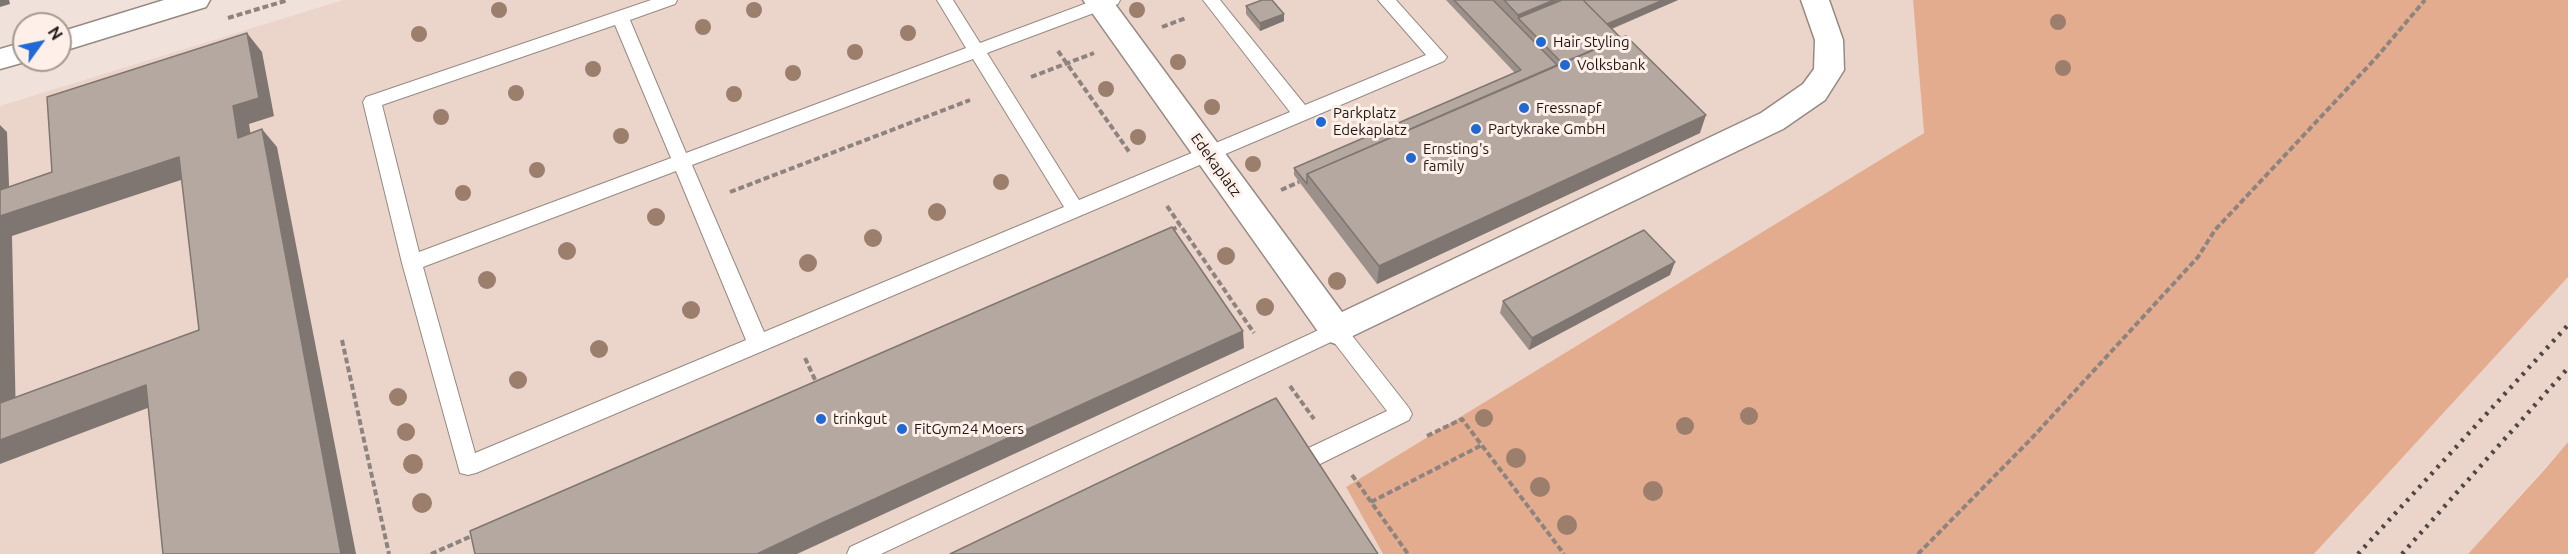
<!DOCTYPE html>
<html>
<head>
<meta charset="utf-8">
<style>
  body { margin:0 }
  #map { position:relative; width:2568px; height:554px; overflow:hidden; background:#f0e2db; font-family:Ubuntu,sans-serif }
  canvas { display:block }
  .north { position:absolute; left:12px; top:12px; width:60px; height:60px; box-sizing:border-box; background:#feefe8; border:2px solid #a49994; border-radius:50%; rotate:57deg; font-size:16px; font-weight:700; line-height:24px; text-align:center; color:#1e1916 }
  .north::after { content:''; display:block; margin:auto; width:21px; height:27px; background:#2068d3; clip-path:polygon(50% 0,100% 100%,50% 72%,0 100%) }
</style>
</head>
<body>
<div id="map">
<canvas width="2568" height="554"></canvas>
<div class="north">N</div>
</div>
<script>
const ctx = document.querySelector('canvas').getContext('2d');
ctx.lineJoin = 'round';
function fillPath(path, color) {
  ctx.fillStyle = color;
  ctx.fill(path, 'evenodd');
}
function poly(rows) {
  const path = new Path2D();
  for (const r of rows) {
    path.moveTo(r[0], r[1]);
    for (let i = 2; i < r.length; i += 2) path.lineTo(r[i], r[i + 1]);
  }
  return path;
}
function strokePath(path, color, width, dash) {
  ctx.strokeStyle = color;
  ctx.lineWidth = width;
  ctx.lineCap = dash ? 'butt' : 'round';
  ctx.setLineDash(dash || []);
  ctx.stroke(path);
}
function write(font, color, halo, rows, align = 'center') {
  ctx.font = font + ' Ubuntu,sans-serif';
  ctx.lineWidth = 6;
  ctx.setLineDash([]);
  ctx.textBaseline = 'middle';
  ctx.strokeStyle = halo;
  ctx.fillStyle = color;
  for (const [text, x, y, turn = 0] of rows) {
    ctx.save();
    ctx.translate(x, y);
    ctx.rotate((+turn || 0) * Math.PI / 180);
    ctx.textAlign = isNaN(turn) ? turn : align;
    if (halo) ctx.strokeText(text, 0, 0);
    ctx.fillText(text, 0, 0);
    ctx.restore();
  }
}
const built = poly([
  [343,0,1913,0,1924,133,1346,487,1383,554,0,554,0,106],
  [2568,276,2568,442,2468,554,2314,554]
]);
const green = poly([
  [1913,0,2568,0,2568,277,2314,554,1383,554,1346,487,1924,133],
  [2568,442,2568,554,2468,554,2545,469]
]);
const path = poly([
  [228,18,288,0],
  [1162,27,1186,18],
  [1058,51,1130,153],
  [1031,77,1094,53],
  [1281,190,1299,182],
  [730,192,970,100],
  [1167,206,1254,333],
  [1171,230,1180,226],
  [342,340,389,554],
  [805,358,817,384],
  [1290,386,1314,419],
  [1427,436,1462,419,1564,554],
  [1352,475,1408,554],
  [1371,502,1482,445],
  [431,554,474,535],
  [1918,554,2031,439,2198,257,2215,230,2375,59,2425,0]
]);
const service = poly([
  [651,0,677,0,675,4,630,20,686,153,966,48,937,0,953,0,980,43,1095,0,1120,0,1118,4,987,53,1079,200,1290,112,1203,0,1220,0,1305,105,1426,55,1378,0,1396,0,1447,57,1444,61,476,473,468,475,460,473,402,263,363,102,366,97,651,0],
  [615,25,671,158,419,252,382,105,615,25],
  [973,59,1064,207,764,332,692,165,973,59],
  [676,171,746,340,475,453,423,267,676,171],
  [1336,322,1343,324,1409,408,1412,414,1409,420,1316,466,1308,468,1300,466,1297,459,1300,452,1387,411,1333,341,881,554,847,554,850,547,1336,322]
]);
const minor = poly([
  [1083,0,1112,0,1342,312,1761,113,1803,84,1814,69,1815,40,1801,0,1829,0,1843,40,1844,70,1825,100,1783,129,1336,344,1324,340,1083,0]
]);
const secondary = poly([
  [164,0,210,0,206,7,60,52,60,32,164,0],
  [24,42,24,60,32,60,0,69,0,49,24,42]
]);
const rail = poly([
  [2358,554,2568,325],
  [2402,554,2568,368]
]);
const trees = [
  [499,10,8],
  [754,10,8],
  [1137,10,8],
  [2058,22,8],
  [703,27,8],
  [908,33,8],
  [419,34,8],
  [855,52,8],
  [1178,62,8],
  [2063,68,8],
  [593,69,8],
  [793,73,8],
  [1106,89,8],
  [516,93,8],
  [734,94,8],
  [1212,107,8],
  [441,117,8],
  [621,136,8],
  [1138,137,8],
  [1253,164,8],
  [537,170,8],
  [1001,182,8],
  [463,193,8],
  [937,212,9],
  [656,217,9],
  [873,238,9],
  [567,251,9],
  [1226,256,9],
  [808,263,9],
  [487,280,9],
  [1337,281,9],
  [1265,307,9],
  [691,310,9],
  [599,349,9],
  [518,380,9],
  [398,397,9],
  [1749,416,9],
  [1484,418,9],
  [1685,426,9],
  [406,432,9],
  [1516,458,10],
  [413,464,10],
  [1540,487,10],
  [1653,491,10],
  [422,503,10],
  [1567,525,10]
];
const wall = poly([
  [1446,0,1678,0,1612,29,1700,133,1377,284,1294,175,1294,168,1515,73],
  [1246,6,1284,21,1260,31,1246,14],
  [1670,275,1529,350,1500,313,1503,301]
]);
const shadedWall = poly([
  [0,0,9,0,10,4,0,7],
  [1554,0,1576,0,1518,18,1518,15],
  [1663,0,1678,0,1601,33,1603,26],
  [1284,14,1284,21,1260,31,1260,23],
  [247,33,262,52,274,116,249,124,254,156,238,138,233,106],
  [1706,115,1700,133,1377,284,1379,266],
  [0,125,7,132,10,211,0,202],
  [262,129,277,147,356,554,341,554],
  [179,157,196,175,12,236,16,422,0,410,0,216],
  [1675,262,1670,275,1529,350,1532,338],
  [1243,331,1244,348,797,554,757,554,824,522],
  [146,385,166,401,0,464,0,440]
]);
const building = poly([
  [1262,0,1272,0,1284,14,1260,23,1246,6,1262,0],
  [1454,0,1493,0,1557,65,1307,174,1307,184,1294,168,1521,70,1454,0],
  [1504,0,1554,0,1518,15,1504,0],
  [1562,0,1583,0,1621,38,1562,63,1518,18,1562,0],
  [1583,0,1663,0,1607,24,1583,0],
  [247,33,259,98,233,106,238,138,262,129,341,554,163,554,146,385,0,440,0,403,199,330,179,157,0,216,0,190,52,172,47,97,247,33],
  [1626,36,1706,115,1379,266,1307,174,1626,36],
  [1172,227,1243,331,824,522,757,554,475,554,470,531,1172,227],
  [1644,230,1675,262,1532,338,1503,301,1644,230],
  [1276,398,1378,554,950,554,1276,398]
]);
const markers = [
  [1541,42,6,"#2068d3"],
  [1565,65,6,"#2068d3"],
  [1524,108,6,"#2068d3"],
  [1321,122,6,"#2068d3"],
  [1476,129,6,"#2068d3"],
  [1411,158,6,"#2068d3"],
  [821,419,6,"#2068d3"],
  [902,429,6,"#2068d3"]
];
const poiNames = [
  ["Hair Styling",1553,42],
  ["Volksbank",1577,65],
  ["Fressnapf",1536,108],
  ["Parkplatz",1333,113],
  ["Edekaplatz",1333,130],
  ["Partykrake GmbH",1488,129],
  ["Ernsting's",1423,149],
  ["family",1423,166],
  ["trinkgut",833,419],
  ["FitGym24 Moers",914,429]
];
const streetNames = [
  ["Edekaplatz",1216,165,54]
];
fillPath(built, '#ebd5ca');
fillPath(green, '#e4ac8f');
strokePath(service, '#968982', 2);
strokePath(minor, '#968982', 3);
strokePath(secondary, '#968982', 3);
strokePath(path, '#8e847f', 4, [6, 3]);
fillPath(service, '#fff');
fillPath(minor, '#fff');
fillPath(secondary, '#fff');
strokePath(rail, '#4e4743', 4.5, [3, 6]);
ctx.fillStyle = '#9c7e6d';
for (const [x, y, r] of trees) {
  ctx.beginPath();
  ctx.arc(x, y, r, 0, 2 * Math.PI);
  ctx.fill();
}
fillPath(wall, '#9c908a');
fillPath(shadedWall, '#7f7671');
fillPath(building, '#b5a8a1');
strokePath(building, '#7f7671', 1.5);
for (const [x, y, r, color] of markers) {
  const dot = new Path2D();
  dot.arc(x, y, r, 0, 2 * Math.PI);
  ctx.fillStyle = color;
  ctx.fill(dot);
  strokePath(dot, '#feefe8', 2);
}
write('15px', '#1e1916', '#feefe8', poiNames, 'left');
write('15px', '#1e1916', '#feefe8', streetNames);
</script>
</body>
</html>
